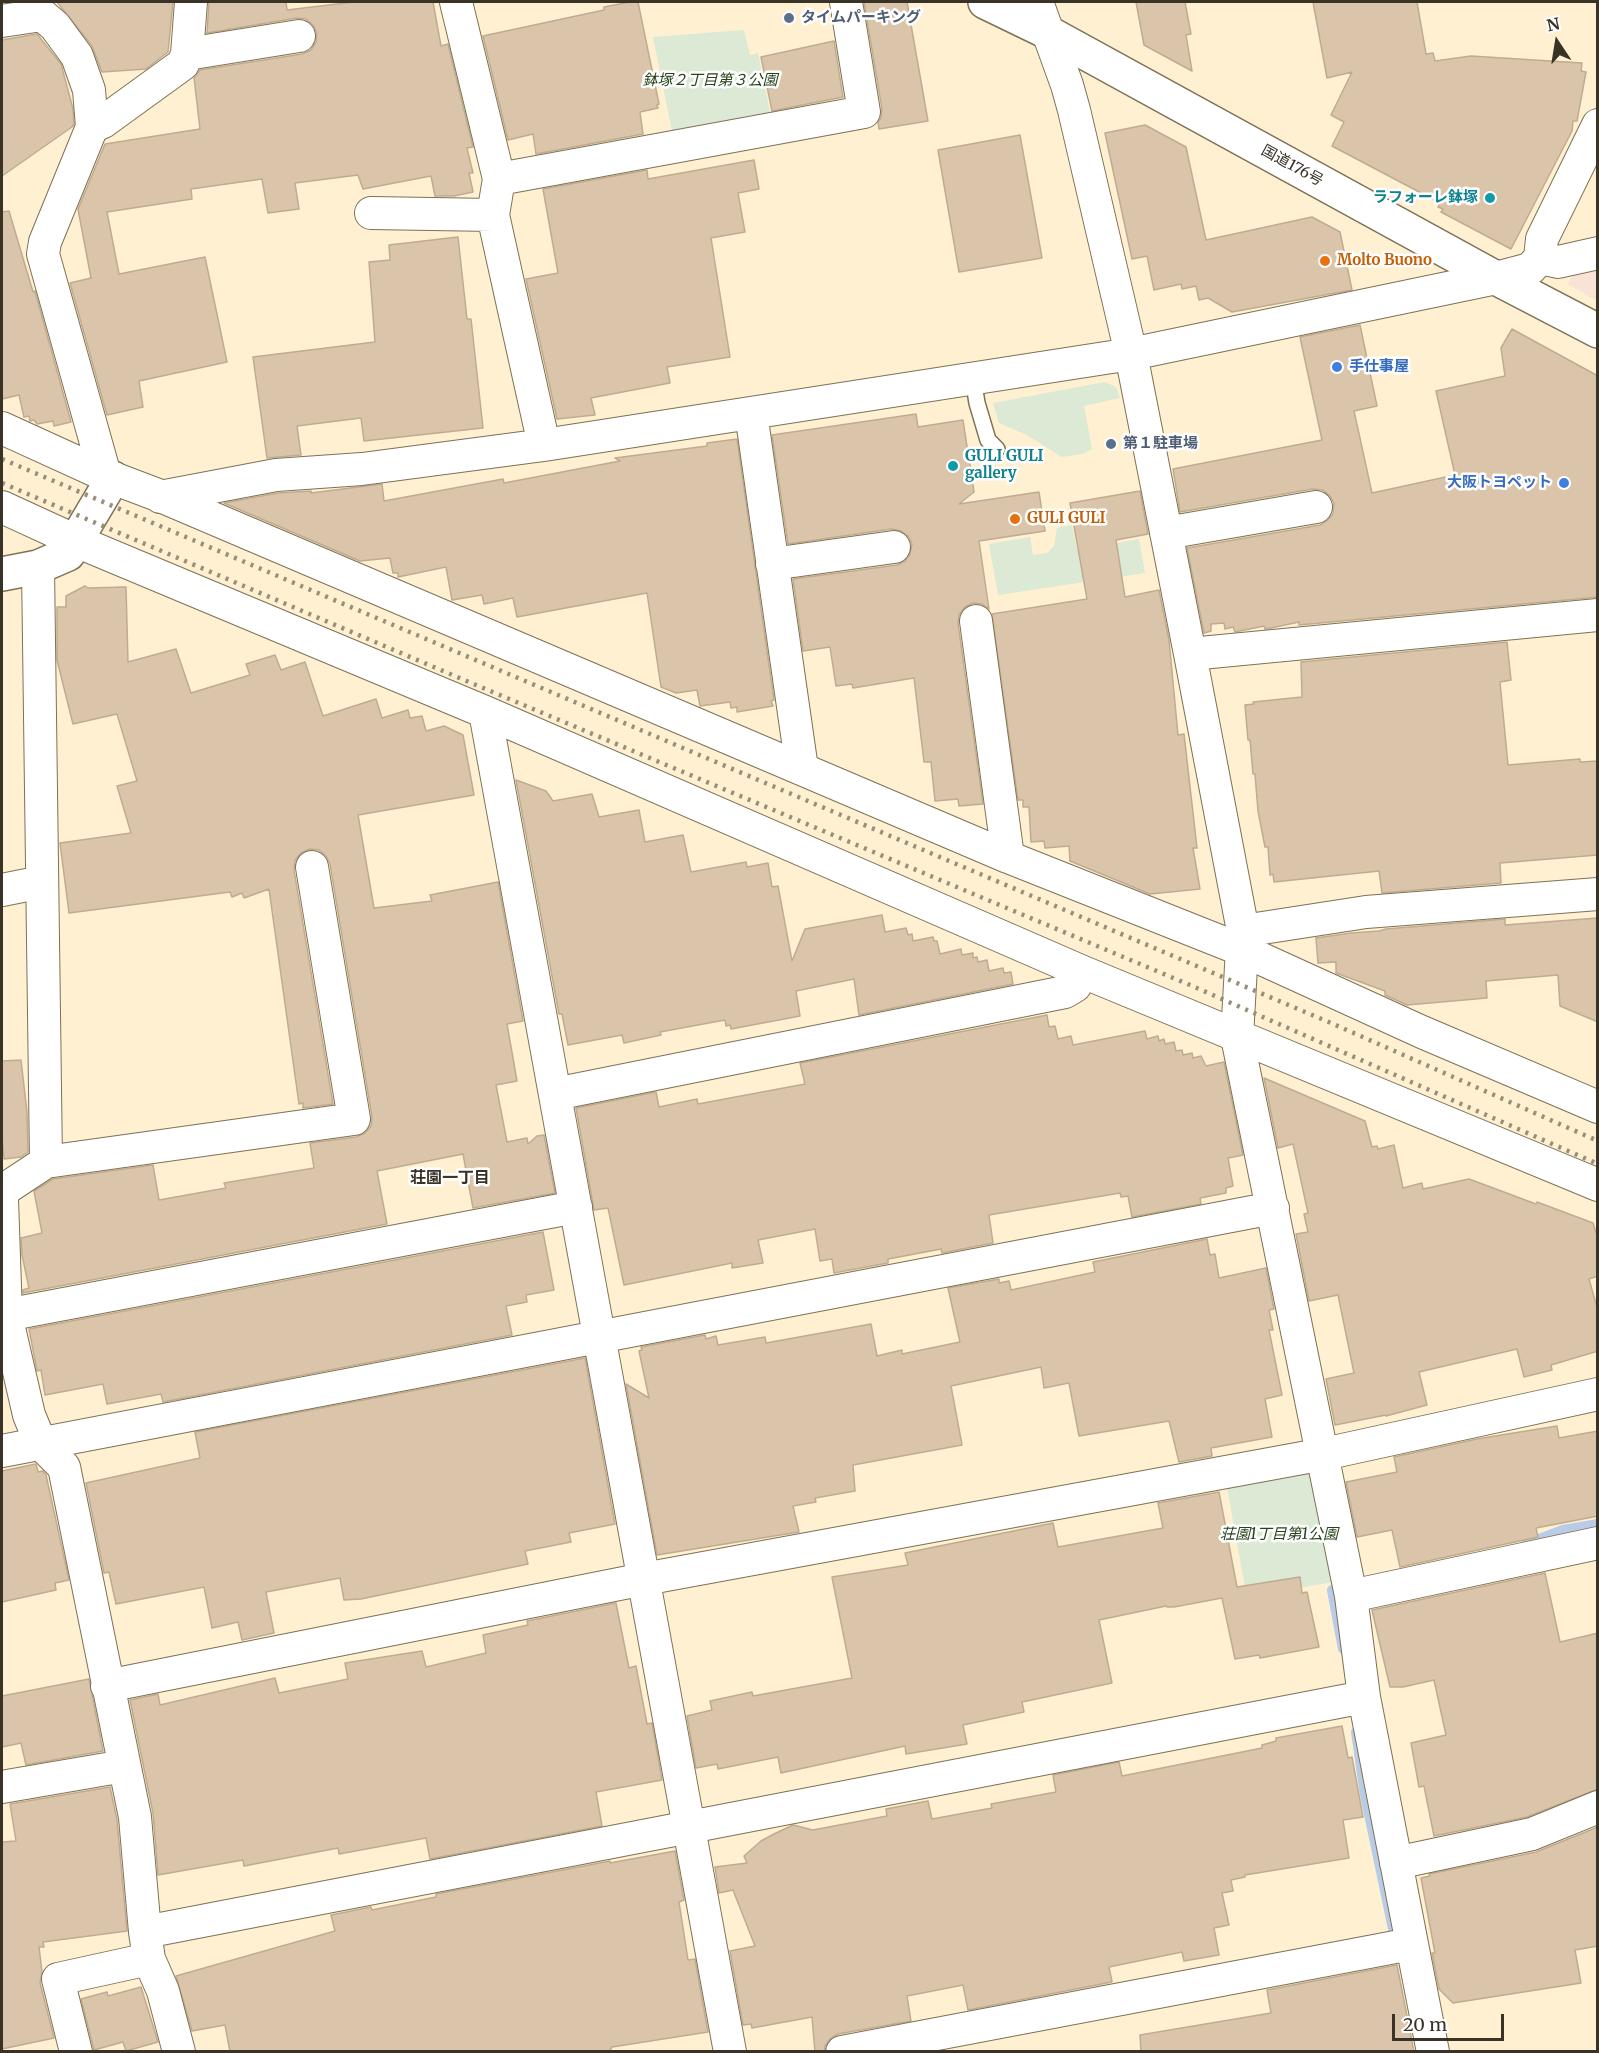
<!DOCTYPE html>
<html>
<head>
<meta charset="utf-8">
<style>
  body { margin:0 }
  #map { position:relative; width:1599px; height:2053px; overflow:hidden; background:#fef0d0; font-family:Merriweather,serif }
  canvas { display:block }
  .frame { position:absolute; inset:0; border:3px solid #393327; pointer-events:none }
  .north { position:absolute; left:1527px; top:12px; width:60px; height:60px; -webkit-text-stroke:4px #fff; paint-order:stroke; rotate:348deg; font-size:16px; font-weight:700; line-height:24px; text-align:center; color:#393327 }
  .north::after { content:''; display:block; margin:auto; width:21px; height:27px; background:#393327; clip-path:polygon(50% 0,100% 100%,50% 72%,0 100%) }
  .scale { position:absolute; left:1392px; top:2014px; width:112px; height:27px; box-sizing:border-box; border:3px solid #393327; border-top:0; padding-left:8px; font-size:18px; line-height:21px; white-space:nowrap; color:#393327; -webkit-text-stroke:4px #fff; paint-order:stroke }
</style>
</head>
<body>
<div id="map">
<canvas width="1599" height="2053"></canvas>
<div class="frame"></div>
<div class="north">N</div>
<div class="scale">20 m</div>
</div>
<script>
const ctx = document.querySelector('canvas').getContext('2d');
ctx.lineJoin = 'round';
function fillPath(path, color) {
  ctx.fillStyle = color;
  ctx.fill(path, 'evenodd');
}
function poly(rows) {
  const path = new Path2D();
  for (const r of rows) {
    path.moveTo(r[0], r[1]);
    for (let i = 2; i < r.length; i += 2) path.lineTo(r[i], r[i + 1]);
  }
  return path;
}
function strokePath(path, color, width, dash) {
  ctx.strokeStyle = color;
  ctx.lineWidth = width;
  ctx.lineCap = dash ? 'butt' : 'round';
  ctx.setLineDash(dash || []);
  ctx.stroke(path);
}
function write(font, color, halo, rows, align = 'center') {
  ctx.font = font + ' Merriweather,"Noto Sans JP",serif';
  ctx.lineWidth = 5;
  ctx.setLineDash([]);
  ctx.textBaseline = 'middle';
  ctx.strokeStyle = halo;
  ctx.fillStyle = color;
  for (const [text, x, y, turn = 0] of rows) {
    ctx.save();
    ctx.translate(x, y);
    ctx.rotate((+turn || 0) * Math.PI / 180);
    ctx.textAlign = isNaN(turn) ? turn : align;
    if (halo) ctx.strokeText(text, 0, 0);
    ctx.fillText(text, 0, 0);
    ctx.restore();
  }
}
const commercial = poly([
  [1597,270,1597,301,1568,284,1572,276]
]);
const green = poly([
  [744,30,750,55,758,53,771,117,673,136,653,37],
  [1105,382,1116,387,1120,398,1084,406,1092,449,1082,454,1062,457,1027,435,999,423,993,403],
  [1072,525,1077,550,1139,539,1145,573,998,595,989,544,1030,537,1033,555,1047,553,1054,546,1057,528],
  [1310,1472,1332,1582,1247,1598,1227,1488]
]);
const stream = poly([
  [1526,1544,1563,1530,1598,1524],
  [1332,1590,1343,1649],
  [1356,1732,1365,1795,1393,1929]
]);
const building = poly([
  [57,2,173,2,168,52,146,69,102,72,92,46,57,2],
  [209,2,286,2,287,10,354,2,433,2,441,46,448,44,473,147,467,148,473,173,469,173,473,192,454,196,435,196,431,176,363,189,358,175,295,183,299,209,268,213,262,179,191,189,192,199,107,212,119,274,205,257,227,362,139,381,143,407,107,415,70,283,91,278,78,209,105,144,200,129,194,78,200,70,302,54,311,50,316,42,317,33,313,25,306,19,297,18,207,33,209,2],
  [630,2,638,2,659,104,657,105,658,108,640,112,643,134,536,154,533,134,508,140,483,36,604,10,604,7,630,2],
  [864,2,907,2,928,121,879,129,878,122,881,118,882,109,864,2],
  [1136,2,1185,2,1191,34,1186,35,1192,71,1144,45,1136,2],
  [1313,2,1417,2,1426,54,1433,53,1435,61,1471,56,1582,63,1581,71,1586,72,1577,121,1573,121,1572,131,1511,249,1441,212,1443,209,1438,207,1440,203,1332,146,1344,122,1331,115,1352,72,1327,78,1313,2],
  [37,34,61,64,73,109,74,124,72,127,2,176,2,40,37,34],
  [834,41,843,97,772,111,761,57,834,41],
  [1145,125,1186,147,1206,240,1312,217,1340,232,1352,290,1232,312,1208,298,1199,300,1196,286,1182,289,1181,284,1154,290,1147,256,1132,259,1105,133,1145,125],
  [1020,135,1042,258,959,272,938,150,1020,135],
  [754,160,759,189,738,193,745,232,711,238,730,357,667,367,670,383,591,398,595,415,557,419,526,279,558,273,543,189,647,170,648,179,754,160],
  [9,211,33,292,35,291,71,422,54,426,53,421,37,424,34,420,30,421,29,416,24,417,19,395,2,399,2,212,9,211],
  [458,237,467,319,471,319,483,428,364,441,361,418,297,426,301,455,267,458,253,357,375,342,369,262,390,260,389,245,458,237],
  [1360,325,1377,406,1354,411,1372,493,1455,475,1436,391,1505,376,1501,348,1512,329,1598,376,1598,597,1299,625,1299,622,1271,628,1265,629,1264,626,1235,632,1233,627,1225,629,1224,623,1211,624,1211,631,1204,633,1187,548,1320,525,1328,520,1333,514,1334,503,1330,496,1323,490,1313,489,1180,512,1173,469,1322,440,1300,337,1360,325],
  [916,414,918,427,963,420,974,492,959,504,1039,492,1045,531,979,541,989,609,982,604,973,603,965,607,959,615,958,623,983,804,959,806,958,799,935,801,931,762,924,762,914,678,853,688,852,684,836,686,830,647,803,651,793,579,897,565,905,561,910,554,912,544,908,536,901,531,892,529,788,544,772,435,916,414],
  [737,439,774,700,771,701,773,706,737,712,737,707,731,708,730,702,700,706,697,690,676,693,661,687,647,593,517,617,513,598,484,604,482,595,452,600,446,567,398,577,398,573,393,573,390,558,360,561,224,503,278,493,311,491,311,493,382,484,384,501,503,479,504,483,620,461,615,458,707,446,707,443,737,439],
  [1140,491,1148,534,1116,540,1125,597,1159,590,1169,640,1178,735,1184,734,1197,848,1193,848,1200,889,1150,894,1070,861,1069,846,1045,848,1044,841,1031,842,1029,807,1023,807,1023,800,1018,800,992,614,1087,599,1070,503,1140,491],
  [85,586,88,588,126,587,128,662,176,649,191,693,250,675,246,664,275,655,281,670,305,662,323,716,376,699,382,718,408,710,410,718,422,716,426,731,444,726,463,735,474,795,358,815,374,908,432,901,430,895,498,882,523,1021,507,1024,517,1081,496,1085,507,1142,527,1138,528,1144,537,1136,544,1135,555,1193,473,1208,463,1154,377,1171,387,1224,23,1293,23,1290,29,1288,22,1255,21,1238,42,1233,34,1191,53,1179,153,1165,159,1200,226,1188,224,1183,314,1168,310,1143,356,1137,365,1133,371,1126,372,1117,330,864,326,856,319,850,310,849,301,853,295,860,294,870,333,1104,303,1108,303,1103,299,1104,269,889,244,898,242,893,232,897,230,892,69,913,60,843,131,833,117,786,137,781,117,714,73,724,57,660,57,607,66,607,66,596,85,586],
  [1507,642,1511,680,1500,682,1508,765,1580,759,1580,762,1598,761,1598,855,1500,863,1501,883,1382,893,1379,871,1274,882,1273,874,1270,875,1268,847,1265,847,1258,811,1255,774,1253,774,1250,740,1248,740,1245,705,1254,704,1253,702,1302,697,1301,662,1507,642],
  [516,780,546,791,553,801,592,794,599,817,639,810,645,842,683,835,691,872,746,862,747,867,768,863,772,887,778,886,792,961,805,929,882,915,885,932,906,928,908,935,912,934,913,941,933,937,934,941,937,941,940,954,961,949,962,955,973,953,973,958,977,957,978,962,987,960,989,971,1003,968,1004,973,1011,972,1013,984,859,1015,854,979,796,991,800,1016,731,1029,730,1025,726,1026,725,1020,660,1032,661,1035,624,1043,622,1035,568,1045,562,1014,559,1014,516,780],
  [1598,918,1598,1022,1560,1006,1558,975,1486,981,1487,998,1407,1005,1385,995,1385,991,1336,973,1336,962,1318,963,1316,938,1351,933,1379,931,1386,929,1505,919,1505,925,1598,918],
  [1047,1015,1049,1027,1055,1026,1058,1039,1071,1036,1073,1045,1145,1031,1147,1039,1158,1036,1159,1041,1164,1039,1165,1044,1174,1042,1176,1051,1182,1050,1183,1055,1192,1053,1193,1058,1201,1056,1206,1066,1224,1062,1243,1155,1228,1158,1233,1186,1226,1188,1226,1193,1200,1198,1201,1204,1132,1217,1128,1196,1121,1197,1120,1193,989,1215,993,1243,942,1253,941,1249,888,1259,888,1263,834,1273,832,1259,820,1261,815,1229,758,1240,763,1263,732,1268,732,1263,624,1285,608,1208,594,1210,576,1108,656,1092,659,1107,697,1099,698,1104,805,1084,800,1063,1047,1015],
  [21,1060,27,1112,28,1152,21,1157,4,1159,2,1138,2,1061,21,1060],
  [1264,1078,1365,1121,1372,1147,1377,1146,1378,1149,1394,1145,1403,1188,1422,1183,1423,1189,1469,1179,1536,1204,1537,1202,1593,1223,1598,1239,1598,1276,1589,1279,1598,1311,1598,1351,1551,1365,1552,1370,1524,1377,1517,1349,1419,1372,1427,1405,1386,1416,1386,1415,1335,1425,1326,1379,1354,1373,1338,1295,1309,1301,1296,1234,1308,1232,1304,1214,1308,1213,1293,1144,1278,1148,1264,1078],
  [543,1232,554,1290,526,1295,527,1302,506,1306,512,1335,163,1402,161,1394,107,1404,103,1384,45,1395,41,1370,37,1371,29,1329,543,1232],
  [1207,1239,1210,1255,1215,1254,1219,1278,1266,1268,1274,1309,1269,1310,1273,1330,1269,1330,1282,1395,1265,1399,1272,1437,1211,1448,1212,1456,1179,1462,1169,1421,1079,1436,1069,1383,1044,1388,1041,1367,951,1386,962,1445,853,1465,855,1491,815,1498,816,1502,793,1506,799,1532,657,1555,626,1384,649,1398,639,1351,642,1350,641,1347,705,1335,706,1339,716,1336,718,1345,765,1337,766,1343,871,1324,877,1356,902,1350,902,1354,960,1342,948,1288,999,1279,999,1283,1009,1281,1011,1290,1095,1272,1093,1262,1207,1239],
  [585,1358,615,1524,569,1533,571,1542,525,1551,528,1564,361,1599,344,1600,340,1578,266,1592,274,1633,242,1640,238,1622,212,1628,204,1587,116,1604,109,1572,104,1573,86,1483,200,1458,195,1432,585,1358],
  [1557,1426,1559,1438,1598,1431,1598,1516,1536,1528,1538,1537,1400,1567,1392,1530,1357,1537,1346,1482,1397,1472,1394,1457,1477,1439,1557,1426],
  [36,1464,38,1472,43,1471,46,1475,69,1580,55,1583,56,1590,2,1602,2,1471,36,1464],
  [1219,1492,1237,1587,1300,1577,1302,1593,1307,1592,1319,1647,1260,1658,1259,1655,1235,1659,1222,1598,1174,1607,1167,1607,1166,1606,1099,1620,1112,1683,1022,1702,1024,1712,963,1725,967,1744,906,1754,905,1746,781,1773,778,1757,718,1769,717,1764,696,1768,687,1716,712,1710,710,1701,752,1692,753,1696,852,1678,832,1577,908,1565,905,1553,1053,1523,1058,1547,1163,1528,1158,1503,1219,1492],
  [1545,1573,1560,1642,1598,1633,1598,1789,1527,1817,1434,1836,1424,1786,1419,1787,1411,1743,1446,1735,1434,1680,1403,1687,1390,1687,1372,1610,1545,1573],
  [616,1603,629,1668,636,1666,647,1724,652,1723,662,1780,596,1792,602,1826,430,1859,426,1838,339,1854,338,1848,244,1866,243,1860,158,1875,153,1813,130,1700,158,1694,160,1705,275,1678,279,1693,348,1679,345,1663,422,1651,426,1667,486,1653,483,1635,528,1625,527,1621,616,1603],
  [89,1679,103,1751,26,1765,21,1743,2,1747,2,1696,89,1679],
  [1342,1726,1348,1758,1352,1757,1363,1817,1343,1820,1349,1858,1245,1875,1245,1877,1231,1880,1233,1891,1222,1893,1229,1925,1214,1928,1219,1955,1184,1961,1182,1952,1109,1967,1112,1982,968,2010,963,1985,907,1996,911,2021,838,2034,830,2039,825,2046,825,2052,815,2052,812,2017,752,2028,751,2024,743,2025,730,1951,755,1946,733,1890,719,1893,715,1867,747,1863,744,1856,761,1841,774,1834,793,1825,813,1830,887,1816,886,1809,928,1801,932,1819,992,1808,991,1804,1056,1792,1053,1775,1119,1762,1122,1776,1262,1748,1262,1745,1276,1741,1276,1738,1342,1726],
  [110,1787,117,1820,127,1931,43,1942,44,1947,39,1947,42,1972,40,1983,54,2038,2,2049,2,1842,16,1841,10,1804,110,1787],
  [1598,1827,1598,1946,1575,1950,1581,1983,1453,2003,1439,1989,1432,1953,1435,1953,1421,1878,1430,1876,1429,1874,1536,1852,1598,1827],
  [675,1851,684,1900,679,1902,688,1960,695,1959,708,2032,612,2047,609,2052,230,2052,225,2025,192,2031,176,1976,335,1931,331,1915,371,1907,372,1910,436,1897,436,1894,610,1861,610,1863,675,1851],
  [1397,1965,1414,2052,1141,2052,1140,2035,1271,2013,1267,1990,1397,1965],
  [141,1987,158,2042,126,2051,123,2042,94,2050,81,1999,107,1992,108,1996,141,1987]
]);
const service = poly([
  [973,378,977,403,988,440,997,449]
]);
const minor = poly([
  [456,2,499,179,493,215,544,445],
  [1037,2,1067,85,1074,110,1131,354,1190,654,1243,931,1237,1037,1351,1596,1364,1697,1433,2052],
  [2,21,42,15,55,26,77,56,89,90,92,127],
  [187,54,299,36],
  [499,179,864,112,846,2],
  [371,213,493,215],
  [1540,258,1558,262,1598,253],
  [751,413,802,769],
  [2,428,105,475,163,497,1008,857,1242,950,1422,1032,1598,1107],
  [105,475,43,254,45,242,92,127,103,122,183,64,187,54,191,2],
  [160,497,276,475,362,469,544,445,1131,354,1496,278,1530,269,1540,258,1542,239,1598,125],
  [2,507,76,541,485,712,1083,972,1598,1185],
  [1166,533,1316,507],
  [772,564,894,547],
  [38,567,46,1162],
  [976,621,1008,857],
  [1190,654,1598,615],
  [485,712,730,2052],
  [2,890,42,882],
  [1243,931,1366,912,1598,894],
  [555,1094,1065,992,1075,986,1083,972],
  [2,1191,46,1162,354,1119,312,867],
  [2,1199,6,1315,29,1415,41,1444,64,1467,135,1817,145,1932,149,1959,163,1991,179,2052],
  [6,1315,576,1207],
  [2,1451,1273,1208],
  [1351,1596,1598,1543],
  [107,1686,644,1579,1324,1454,1598,1394],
  [2,1787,124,1766],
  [1396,1863,1532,1834,1598,1807],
  [145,1932,1364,1697],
  [76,2052,58,1979,149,1959],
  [842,2052,1411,1944]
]);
const tertiary = poly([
  [2,574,38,567,68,554,113,478]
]);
const trunk = poly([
  [985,2,1049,33,1496,278,1598,331]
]);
const rail = poly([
  [2,459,1331,1023,1598,1141],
  [2,483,476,685,1190,985,1598,1164]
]);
const markers = [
  [789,18,6,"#5c6f8a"],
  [1490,198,6,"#0f9aa8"],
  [1325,261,6,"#e8710a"],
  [1337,367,6,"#3f7fe0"],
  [1111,444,6,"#5c6f8a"],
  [953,466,6,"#0f9aa8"],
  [1564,483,6,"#3f7fe0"],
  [1015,519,6,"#e8710a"]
];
const serviceNames = [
  ["タイムパーキング",801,18],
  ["第１駐車場",1123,444]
];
const parkNames = [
  ["鉢塚２丁目第３公園",710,81],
  ["荘園1丁目第1公園",1279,1535]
];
const streetNames = [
  ["国道176号",1292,166,29]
];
const cultureNames = [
  ["ラフォーレ鉢塚",1478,198],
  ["GULI GULI",965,457,"left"],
  ["gallery",965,474,"left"]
];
const foodNames = [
  ["Molto Buono",1337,261],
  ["GULI GULI",1027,519]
];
const shopNames = [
  ["手仕事屋",1349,367],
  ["大阪トヨペット",1552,483,"right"]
];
const neighbourhoodNames = [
  ["荘園一丁目",450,1178]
];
fillPath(commercial, '#f9e2d6');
fillPath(green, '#dbe9d5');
strokePath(stream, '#b8cce7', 10);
fillPath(building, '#dbc5aa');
strokePath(building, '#c0ab91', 1.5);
strokePath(service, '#7e7155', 18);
strokePath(minor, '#7e7155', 34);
strokePath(tertiary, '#7e7155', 36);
strokePath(trunk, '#7e7155', 36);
strokePath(service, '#fff', 15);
strokePath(minor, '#fff', 32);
strokePath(tertiary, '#fff', 33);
strokePath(trunk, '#fff', 33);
strokePath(rail, '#998f79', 4.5, [3, 6]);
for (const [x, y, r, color] of markers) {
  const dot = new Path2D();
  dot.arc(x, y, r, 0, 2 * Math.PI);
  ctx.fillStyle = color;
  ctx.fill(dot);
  strokePath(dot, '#fff', 2);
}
write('bold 15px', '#4e5e75', '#fff', serviceNames, 'left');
write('italic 15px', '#27431a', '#fff', parkNames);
write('15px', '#393327', '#fff', streetNames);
write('bold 15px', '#0d838f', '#fff', cultureNames, 'right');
write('bold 15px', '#c56008', '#fff', foodNames, 'left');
write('bold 15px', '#366cbe', '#fff', shopNames, 'left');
write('bold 16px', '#393327', '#fff', neighbourhoodNames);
</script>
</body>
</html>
